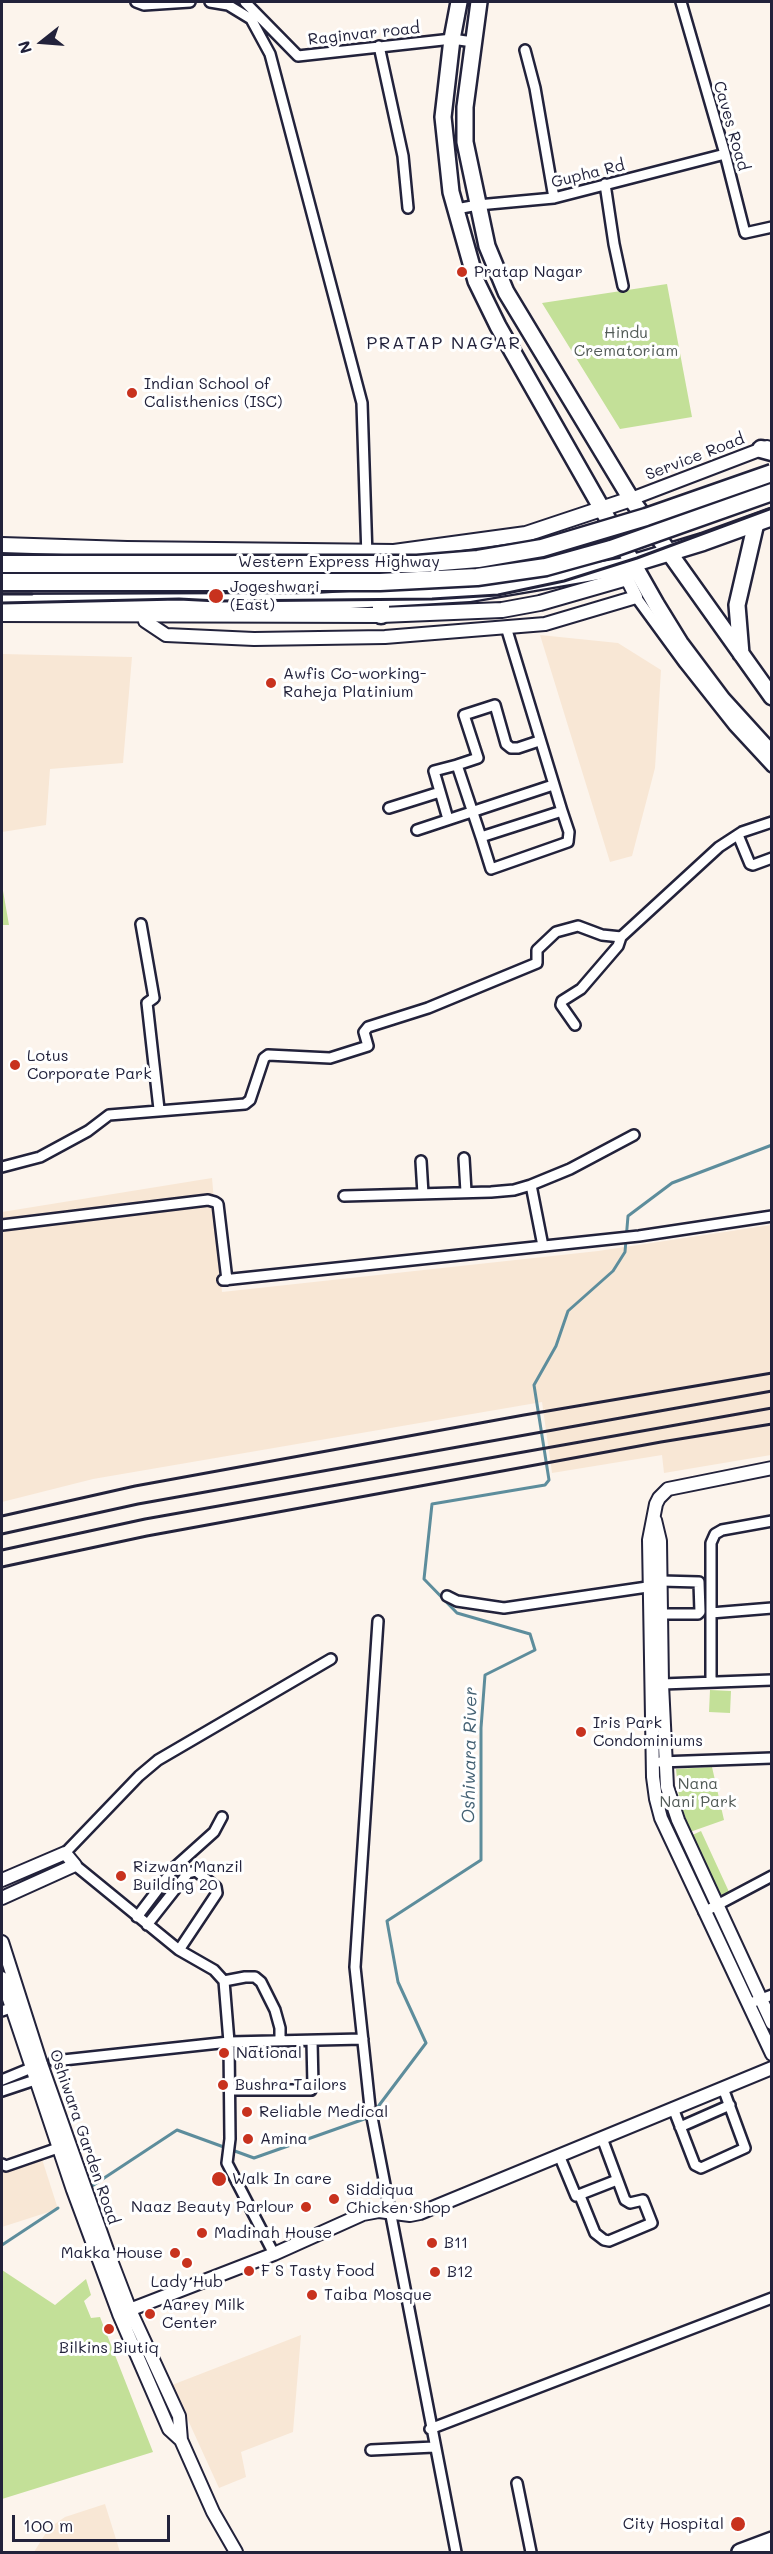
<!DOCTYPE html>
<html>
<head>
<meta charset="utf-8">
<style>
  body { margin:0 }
  #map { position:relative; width:773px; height:2554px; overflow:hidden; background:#fcf4ec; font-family:Mali,sans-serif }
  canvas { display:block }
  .frame { position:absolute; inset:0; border:3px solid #22223b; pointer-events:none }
  .north { position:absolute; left:12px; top:12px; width:60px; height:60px; -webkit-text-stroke:4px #fff; paint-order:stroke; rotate:253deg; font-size:16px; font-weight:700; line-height:24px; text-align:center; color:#22223b }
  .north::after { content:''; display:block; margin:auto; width:21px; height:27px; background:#22223b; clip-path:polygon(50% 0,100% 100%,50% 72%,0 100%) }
  .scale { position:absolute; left:12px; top:2515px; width:158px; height:27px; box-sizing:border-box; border:3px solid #22223b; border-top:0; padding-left:8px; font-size:18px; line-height:21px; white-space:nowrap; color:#22223b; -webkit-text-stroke:4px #fff; paint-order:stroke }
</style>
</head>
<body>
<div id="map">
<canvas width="773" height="2554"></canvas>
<div class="frame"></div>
<div class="north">N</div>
<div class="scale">100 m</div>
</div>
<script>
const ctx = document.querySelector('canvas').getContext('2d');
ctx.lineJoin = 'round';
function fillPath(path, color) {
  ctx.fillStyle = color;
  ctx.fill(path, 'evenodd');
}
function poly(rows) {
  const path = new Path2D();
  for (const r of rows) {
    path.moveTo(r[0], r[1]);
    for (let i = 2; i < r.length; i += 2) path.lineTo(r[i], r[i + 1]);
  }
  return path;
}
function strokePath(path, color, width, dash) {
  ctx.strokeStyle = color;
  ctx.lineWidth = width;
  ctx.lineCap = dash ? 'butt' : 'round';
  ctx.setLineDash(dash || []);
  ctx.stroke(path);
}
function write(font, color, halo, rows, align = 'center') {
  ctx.font = font + ' Mali,sans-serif';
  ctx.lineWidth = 6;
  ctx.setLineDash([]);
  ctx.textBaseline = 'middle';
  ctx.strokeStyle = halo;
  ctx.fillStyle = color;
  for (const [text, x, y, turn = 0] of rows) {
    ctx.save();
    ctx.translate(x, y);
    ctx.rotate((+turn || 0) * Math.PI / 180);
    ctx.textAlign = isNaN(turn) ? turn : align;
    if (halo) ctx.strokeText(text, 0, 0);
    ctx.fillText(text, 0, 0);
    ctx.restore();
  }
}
const built = poly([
  [540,635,618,643,661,670,655,768,632,856,610,862],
  [2,654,132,657,123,763,50,769,46,825,2,832],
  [212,1178,222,1292,598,1251,771,1225,771,1455,664,1473,662,1455,552,1473,542,1402,93,1479,2,1502,2,1212],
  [41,2156,58,2209,2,2227,2,2169],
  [301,2335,293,2432,241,2452,246,2477,219,2488,172,2385],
  [105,2504,120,2552,34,2552,49,2528,65,2517]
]);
const green = poly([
  [667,284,692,417,620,429,542,303],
  [2,885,9,925,2,925],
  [710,1690,731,1691,730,1713,709,1712],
  [712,1767,724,1820,690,1832,679,1798,676,1769],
  [701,1831,730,1894,712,1902,682,1840],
  [2,2270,55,2305,86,2279,91,2295,84,2301,91,2318,100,2317,153,2452,2,2499]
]);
const stream = poly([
  [374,2112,426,2043,398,1982,387,1921,481,1860,481,1728,485,1675,535,1650,530,1634,457,1613,424,1579,432,1504,545,1485,549,1480,534,1385,556,1346,568,1311,613,1271,625,1252,628,1216,672,1183,772,1145],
  [89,2188,177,2130,254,2158,370,2117],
  [2,2245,58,2208]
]);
const minor = poly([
  [136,2,144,5,190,2],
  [210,2,228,5,251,19,270,54,362,403,367,557],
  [245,2,298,56,452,39,473,42],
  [681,2,725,154,745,233,772,227],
  [379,46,403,156,408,208],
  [525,50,535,88,554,198],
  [605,184,614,244,623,286],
  [456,209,478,205,554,198,725,154],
  [636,597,685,664,734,726,772,767],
  [506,627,562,811,481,837,457,765,478,758,464,715,495,705,506,744,511,748,518,748,539,741],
  [389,808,440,792],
  [448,819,434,771,457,765],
  [417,830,553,785],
  [738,835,750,864,753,865,772,858],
  [481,837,491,869,568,842,569,832,562,811],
  [141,924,154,998,147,1003,159,1109],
  [575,1025,561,1005,562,1001,581,989,618,946,621,937],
  [464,1158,466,1192],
  [421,1161,423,1194],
  [2,1167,40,1157,88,1131,109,1115,245,1104,250,1100,264,1058,268,1055,330,1058,368,1046,364,1032,368,1027,428,1008,537,963,537,950,556,932,578,926,602,935,621,937,719,847,742,832,772,822],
  [344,1196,491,1192,514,1190,531,1185],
  [2,1225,208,1200,215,1202,218,1204,227,1280],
  [543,1246,531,1185,570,1169,634,1135],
  [223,1280,639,1236,772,1216],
  [661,1581,699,1582,700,1612,698,1614,661,1614],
  [447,1596,457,1601,504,1608,654,1586],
  [711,1613,772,1608],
  [378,1621,355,1967,370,2107,456,2552],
  [711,1682,711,1543,715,1534,722,1530,772,1521],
  [662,1684,772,1680],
  [660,1762,772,1758],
  [65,1853,139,1776,158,1760,331,1659],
  [75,1865,179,1950,214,1970,224,1981,229,2042,230,2139,227,2163,274,2254],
  [704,1912,772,1876],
  [137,1917,175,1867,214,1832,222,1817],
  [147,1925,188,1873,196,1871,216,1887,217,1893,179,1950],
  [224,1981,245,1977,255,1977,261,1982,275,2010,280,2028,280,2041],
  [748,2004,772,1995],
  [2,2011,16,2006],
  [54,2061,229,2042,363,2039],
  [2,2080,36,2066],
  [229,2090,311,2090,313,2086,312,2041],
  [2,2091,35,2080],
  [673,2108,695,2165,701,2168,745,2148,723,2088],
  [680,2127,730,2105],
  [559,2155,576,2196,617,2180],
  [2,2164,6,2166,58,2148],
  [580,2196,595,2233,604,2240,609,2241,652,2223,643,2200,630,2203,625,2200,602,2138],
  [430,2429,772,2298],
  [371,2450,434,2447],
  [517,2483,531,2552]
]);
const tertiary = poly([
  [631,499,767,447],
  [141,607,145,621,166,635,254,639,385,637,545,624,636,597,623,571],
  [772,1468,668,1489,659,1498,656,1504,649,1540,653,1777,656,1799,661,1818,772,2054],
  [655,1520,660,1541,662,1684,667,1787,678,1820,772,2023],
  [2,1880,65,1853,75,1865,2,1898],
  [2,1942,41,2064,107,2250,130,2310,179,2416,181,2440,213,2512,236,2552],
  [2,1978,73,2190,119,2314,169,2429,181,2440],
  [119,2314,274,2254,363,2214,379,2211,410,2215,420,2213,772,2068]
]);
const secondary = poly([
  [2,545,127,549,394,552,526,534,631,499],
  [2,614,381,615,502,610,540,603,627,578]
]);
const primary = poly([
  [459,2,452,39,443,117,451,192,476,281,498,326,656,604,680,643,722,699,772,754],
  [479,2,465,107,465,142,487,246,506,292,631,499,772,697],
  [741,654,737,605,756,523],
  [740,2552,772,2540],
  [771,2552,772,2552]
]);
const trunk = poly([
  [761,449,772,452],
  [2,603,316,602,469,593,621,567,703,542,772,517],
  [381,615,381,597]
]);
const rail = poly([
  [593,562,698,526],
  [2,594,32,594],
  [2,603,179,599,218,601,432,599,498,595,564,581,637,558,772,508],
  [2,1516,135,1486,524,1415,772,1373],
  [2,1534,138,1504,772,1391],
  [2,1550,145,1519,772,1408],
  [2,1567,147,1536,661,1442,772,1424]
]);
const trunkBridge = poly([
  [2,564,417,564,478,559,542,548,646,517,772,473],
  [2,582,380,582,477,577,546,567,611,549,772,492]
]);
const markers = [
  [462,272,6,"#c8321e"],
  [132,393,6,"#c8321e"],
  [216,596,8,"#c8321e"],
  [271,683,6,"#c8321e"],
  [15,1065,6,"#c8321e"],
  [581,1732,6,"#c8321e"],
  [121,1876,6,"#c8321e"],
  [224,2053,6,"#c8321e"],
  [223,2085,6,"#c8321e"],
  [247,2112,6,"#c8321e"],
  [248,2139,6,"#c8321e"],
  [219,2179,8,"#c8321e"],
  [334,2199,6,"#c8321e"],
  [306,2207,6,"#c8321e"],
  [202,2233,6,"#c8321e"],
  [432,2243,6,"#c8321e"],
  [175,2253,6,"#c8321e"],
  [187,2263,6,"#c8321e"],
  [249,2271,6,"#c8321e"],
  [435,2272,6,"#c8321e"],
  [312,2295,6,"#c8321e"],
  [150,2314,6,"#c8321e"],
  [109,2329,6,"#c8321e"],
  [738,2524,8,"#c8321e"]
];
const streetNames = [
  ["Raginvar road",364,34,-6],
  ["Caves Road",731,126,74],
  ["Gupha Rd",588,174,-14],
  ["Service Road",695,457,-21],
  ["Western Express Highway",339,562],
  ["Oshiwara Garden Road",84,2137,71]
];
const poiNames = [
  ["Pratap Nagar",474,272],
  ["Indian School of",144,384],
  ["Calisthenics (ISC)",144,402],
  ["Jogeshwari",230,587],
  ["(East)",230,605],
  ["Awfis Co-working-",283,674],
  ["Raheja Platinium",283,692],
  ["Lotus",27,1056],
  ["Corporate Park",27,1074],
  ["Iris Park",593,1723],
  ["Condominiums",593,1741],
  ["Rizwan Manzil",133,1867],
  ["Building 20",133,1885],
  ["National",236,2053],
  ["Bushra Tailors",235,2085],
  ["Reliable Medical",259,2112],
  ["Amina",260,2139],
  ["Walk In care",232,2179],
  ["Siddiqua",346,2190],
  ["Chicken Shop",346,2208],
  ["Naaz Beauty Parlour",294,2207,"right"],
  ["Madinah House",214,2233],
  ["B11",444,2243],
  ["Makka House",163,2253,"right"],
  ["F S Tasty Food",261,2271],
  ["B12",447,2272],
  ["Lady Hub",187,2282,"center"],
  ["Taiba Mosque",324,2295],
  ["Aarey Milk",162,2305],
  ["Center",162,2323],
  ["Bilkins Biutiq",109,2348,"center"],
  ["City Hospital",724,2524,"right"]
];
const parkNames = [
  ["Hindu",626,333],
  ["Crematoriam",626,351],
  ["Nana",698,1784],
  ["Nani Park",698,1802]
];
const neighbourhoodNames = [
  ["PRATAP NAGAR",444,343]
];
const waterNames = [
  ["Oshiwara River",470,1755,-89]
];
fillPath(built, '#f8e7d5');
fillPath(green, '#c3e098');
strokePath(stream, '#5d8d9c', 3);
strokePath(minor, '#22223b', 14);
strokePath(tertiary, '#22223b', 16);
strokePath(secondary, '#22223b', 18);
strokePath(primary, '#22223b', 20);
strokePath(trunk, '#22223b', 21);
strokePath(minor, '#fff', 9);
strokePath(tertiary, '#fff', 12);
strokePath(secondary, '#fff', 14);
strokePath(primary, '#fff', 15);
strokePath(trunk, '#fff', 16);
strokePath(rail, '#22223b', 3);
strokePath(trunkBridge, '#22223b', 21, []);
strokePath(trunkBridge, '#fff', 16);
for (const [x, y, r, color] of markers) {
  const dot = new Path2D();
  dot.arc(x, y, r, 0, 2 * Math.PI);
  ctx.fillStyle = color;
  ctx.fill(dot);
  strokePath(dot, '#fff', 2);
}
write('16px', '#22223b', '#fff', streetNames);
write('16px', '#22223b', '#fff', poiNames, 'left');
write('16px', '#525b57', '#fff', parkNames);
ctx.letterSpacing = '1.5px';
write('18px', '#22223b', '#fff', neighbourhoodNames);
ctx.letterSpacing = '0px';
write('italic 18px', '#446173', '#fff', waterNames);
</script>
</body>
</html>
